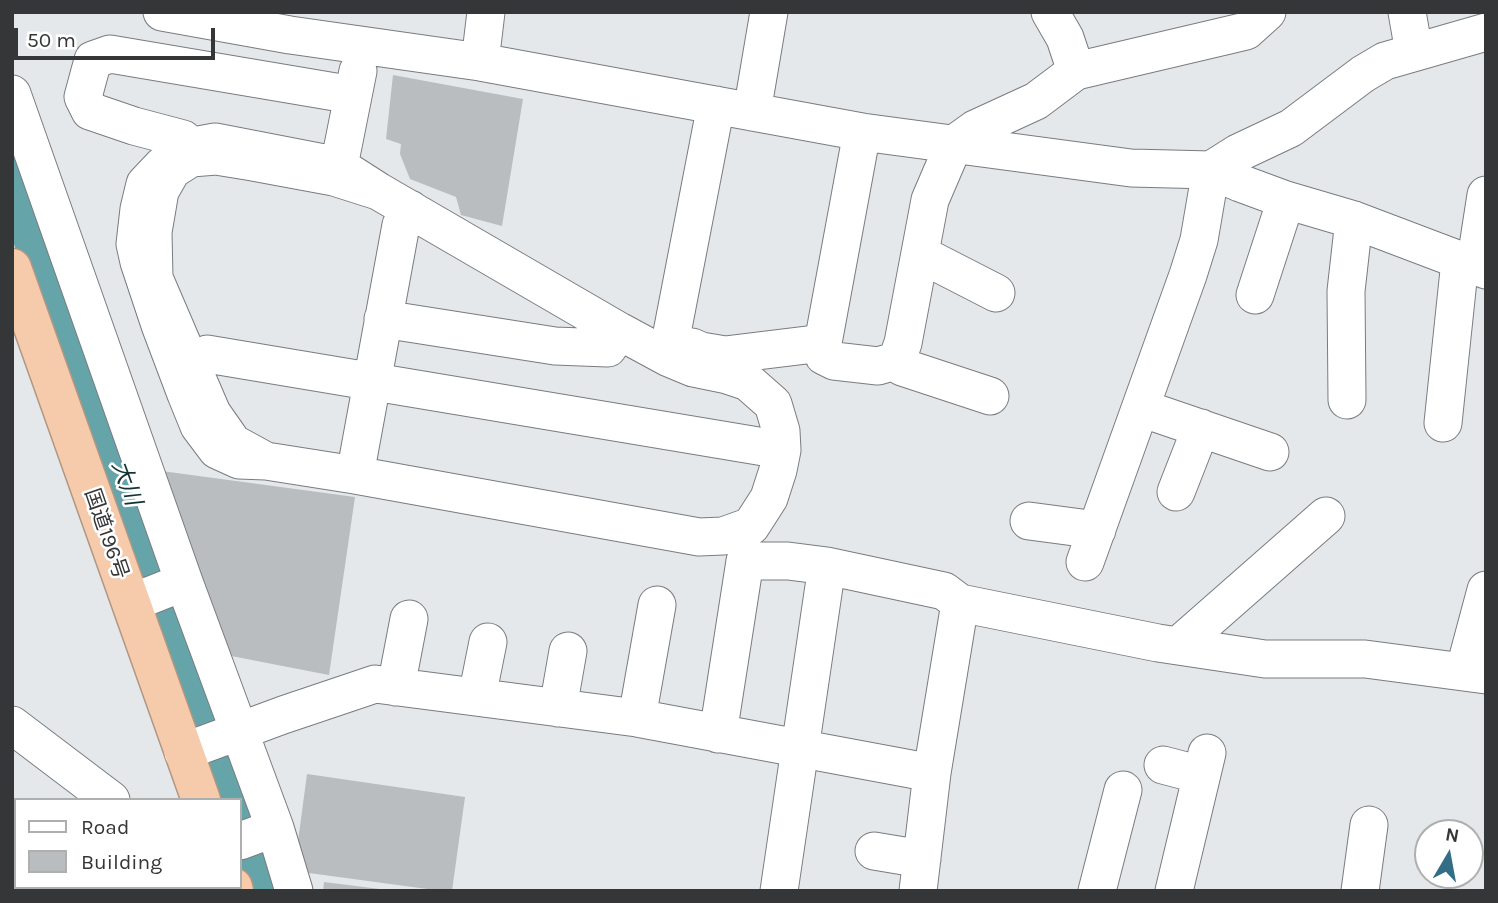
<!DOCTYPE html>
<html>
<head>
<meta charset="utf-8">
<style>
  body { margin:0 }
  #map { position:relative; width:1498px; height:903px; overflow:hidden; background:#e4e8eb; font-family:Karla,sans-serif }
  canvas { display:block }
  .frame { position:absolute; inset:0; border:14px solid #343637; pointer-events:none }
  .legend { position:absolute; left:14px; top:798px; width:228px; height:91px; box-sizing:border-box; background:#fff; border:2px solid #aeafaf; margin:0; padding:9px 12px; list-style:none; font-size:21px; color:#343637 }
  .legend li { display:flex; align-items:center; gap:14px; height:35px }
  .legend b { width:35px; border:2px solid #aeafaf }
  .north { position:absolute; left:1414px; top:819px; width:70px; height:70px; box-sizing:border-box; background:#fff; border:2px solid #aeafaf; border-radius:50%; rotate:10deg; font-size:19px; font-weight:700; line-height:28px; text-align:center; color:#343637 }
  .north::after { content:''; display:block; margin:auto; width:24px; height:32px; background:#336d86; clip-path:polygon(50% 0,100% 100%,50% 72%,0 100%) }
  .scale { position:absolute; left:14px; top:28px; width:201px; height:32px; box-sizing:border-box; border:4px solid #343637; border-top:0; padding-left:9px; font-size:21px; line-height:24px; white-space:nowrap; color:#343637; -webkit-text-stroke:5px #fff; paint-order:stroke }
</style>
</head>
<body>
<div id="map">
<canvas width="1498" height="903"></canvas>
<div class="frame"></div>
<ul class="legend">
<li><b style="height:9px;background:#fff"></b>Road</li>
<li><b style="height:19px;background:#b9bdc0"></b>Building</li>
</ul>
<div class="north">N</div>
<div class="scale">50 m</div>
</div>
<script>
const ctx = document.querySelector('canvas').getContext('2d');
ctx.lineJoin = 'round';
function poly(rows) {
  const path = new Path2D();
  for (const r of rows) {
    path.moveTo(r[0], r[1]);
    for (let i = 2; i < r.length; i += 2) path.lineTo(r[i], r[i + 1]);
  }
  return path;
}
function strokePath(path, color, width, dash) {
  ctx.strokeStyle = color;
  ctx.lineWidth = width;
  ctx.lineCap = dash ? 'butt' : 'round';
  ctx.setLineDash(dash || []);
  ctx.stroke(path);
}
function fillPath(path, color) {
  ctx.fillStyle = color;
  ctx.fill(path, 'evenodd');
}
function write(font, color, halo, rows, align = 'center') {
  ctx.font = font + ' Karla,"Noto Sans JP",sans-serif';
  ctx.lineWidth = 5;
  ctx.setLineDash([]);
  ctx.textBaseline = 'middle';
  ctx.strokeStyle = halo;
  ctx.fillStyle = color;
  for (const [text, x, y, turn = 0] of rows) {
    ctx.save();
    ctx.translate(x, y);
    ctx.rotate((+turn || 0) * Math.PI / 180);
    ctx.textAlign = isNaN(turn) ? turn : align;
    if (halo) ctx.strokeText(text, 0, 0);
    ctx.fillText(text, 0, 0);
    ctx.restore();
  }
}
const river = poly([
  [12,166,202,699,240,800],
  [240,800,271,891]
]);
const building = poly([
  [393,75,523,99,502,226,461,215,456,197,410,179,400,154,401,144,386,139],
  [154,470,355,497,329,675,226,655],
  [307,774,465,797,452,891,442,891,294,871],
  [324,882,380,889,380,891,323,891]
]);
const minor = poly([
  [162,12,290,35,480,62,862,132,1131,168,1211,170,1240,183,1286,200,1354,220,1486,270],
  [1050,12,1065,38,1076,71],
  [1407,12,1414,52],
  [480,62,486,12],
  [12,94,184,582,275,828,294,891],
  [752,112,769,12],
  [183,139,134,126,90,111,83,97,93,60,110,54,353,95],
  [339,166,358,71],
  [920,254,996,293],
  [1475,266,1486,195],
  [1255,295,1286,200],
  [383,319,555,346,608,348,619,331],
  [671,338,716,105],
  [823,343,824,356,834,361,878,366,895,361,898,357,903,343,930,200,954,144,975,129,1036,101,1076,71,1246,31,1267,12],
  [692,347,701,351,725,355,823,343,862,132],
  [207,354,782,450],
  [895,361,902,367,990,396],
  [1347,400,1346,291,1354,220],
  [1141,408,1270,452],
  [1443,423,1460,261],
  [266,461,233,443,212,413,154,278,153,232,160,191,172,170,191,158,216,156,253,162,334,177,378,191,619,331,669,358,693,368,727,375,748,382,773,404,781,431,782,450,778,470,769,498,751,526,723,536,699,537,355,475,266,461,239,460,217,450,199,426,186,394,160,325,139,262,135,244,139,209,145,184,163,165,183,148,215,142,339,166,378,191],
  [355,475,401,225,410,209],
  [1176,492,1201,428],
  [1029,521,1097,530],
  [1085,562,1188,275,1199,240,1211,170,1238,153,1291,128,1363,74,1385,61,1486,32],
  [131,603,184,582],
  [1178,646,1326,516],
  [1464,672,1486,590],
  [396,687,409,619],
  [477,697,488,642],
  [558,708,568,651],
  [637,718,657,605],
  [12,725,111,800],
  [718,734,745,561,788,561,827,566,944,591,960,603],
  [183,752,283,715,375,684,637,718,932,773],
  [1163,765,1201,775],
  [240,841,275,828],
  [874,851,922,859],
  [12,890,14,891],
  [779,891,827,566],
  [918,891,932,773,960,603,1158,643,1265,659,1365,659,1486,675],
  [1097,891,1123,790],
  [1174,891,1207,753],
  [1360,891,1369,825]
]);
const highway = poly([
  [12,268,201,800],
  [233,887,234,891]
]);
const streetNames = [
  ["国道196号",106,534,71]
];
const waterNames = [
  ["大川",126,483,70]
];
strokePath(river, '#65a4a8', 49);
fillPath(building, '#b9bdc0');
strokePath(minor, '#797c80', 39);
strokePath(highway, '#b19783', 41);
strokePath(minor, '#fff', 37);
strokePath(highway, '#f5cbac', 38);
write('21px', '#343637', '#fff', streetNames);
write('italic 23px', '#133335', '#fff', waterNames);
</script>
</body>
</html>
